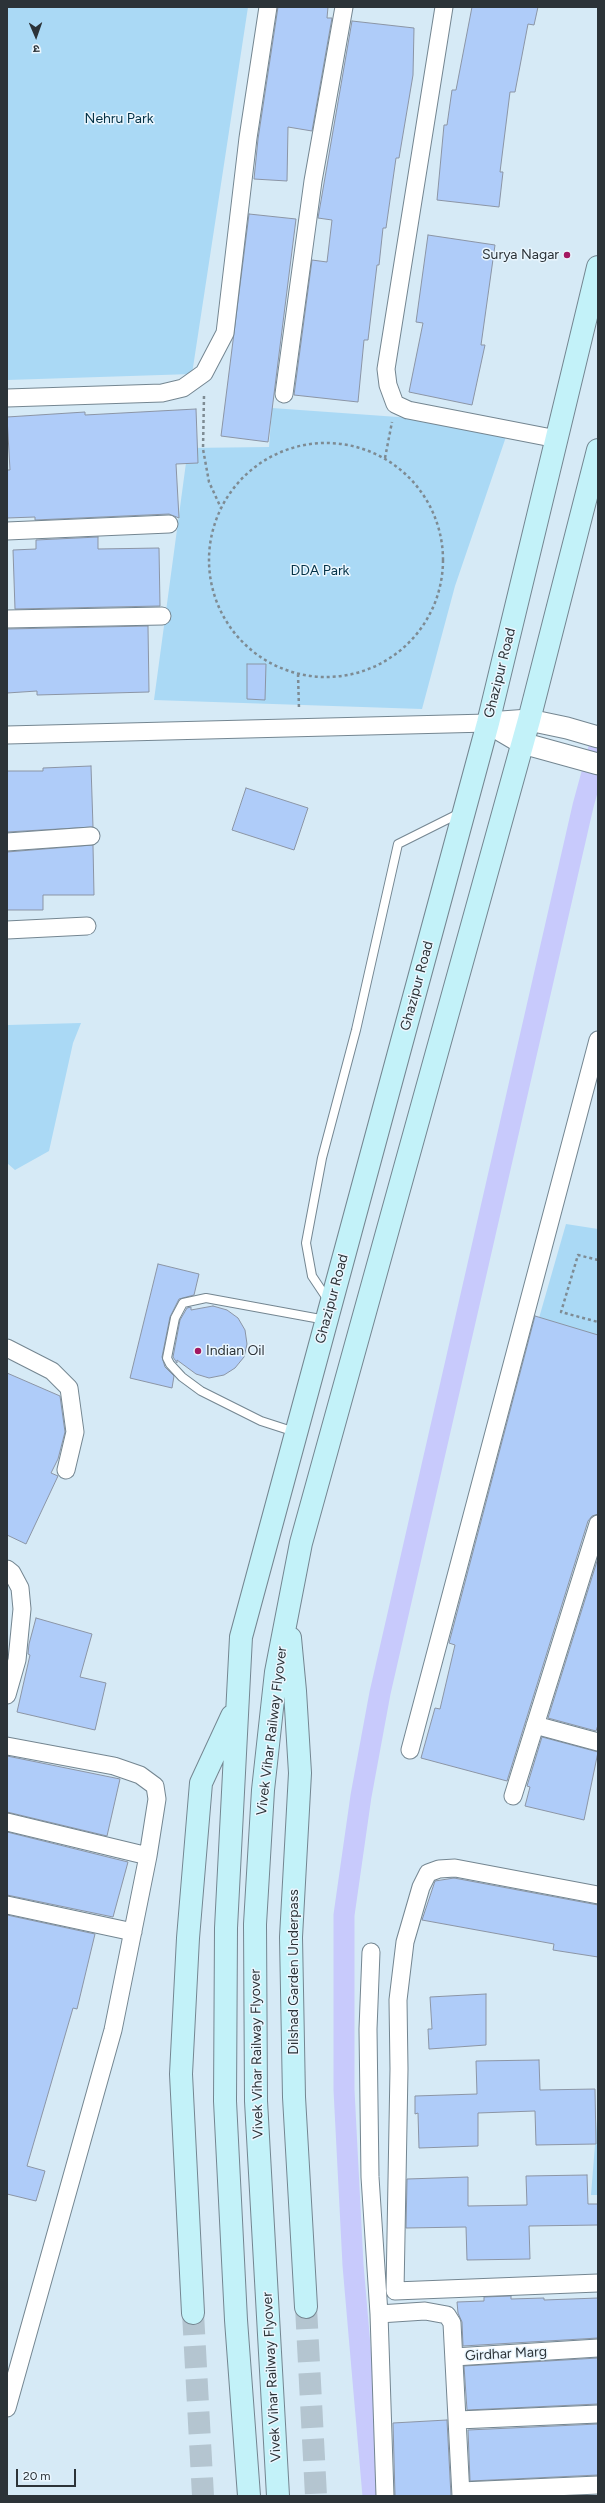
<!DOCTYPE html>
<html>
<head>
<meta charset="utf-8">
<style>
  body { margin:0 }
  #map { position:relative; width:605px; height:2503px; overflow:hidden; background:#d6eaf6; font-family:Figtree,"Noto Sans Devanagari",sans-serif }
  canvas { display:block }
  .frame { position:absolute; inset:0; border:8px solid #2c3338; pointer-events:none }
  .north { position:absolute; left:16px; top:16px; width:40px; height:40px; -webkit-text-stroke:3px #eaf6fe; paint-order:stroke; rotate:178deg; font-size:11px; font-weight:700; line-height:16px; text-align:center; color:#2c3338 }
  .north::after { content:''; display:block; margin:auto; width:14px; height:18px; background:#2c3338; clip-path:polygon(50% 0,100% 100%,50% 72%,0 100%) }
  .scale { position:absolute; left:16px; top:2469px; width:60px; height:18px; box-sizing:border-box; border:2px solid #2c3338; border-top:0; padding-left:5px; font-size:12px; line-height:14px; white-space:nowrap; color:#2c3338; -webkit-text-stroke:3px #eaf6fe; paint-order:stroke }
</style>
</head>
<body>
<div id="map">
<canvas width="605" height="2503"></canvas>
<div class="frame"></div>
<div class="north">उ</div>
<div class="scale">20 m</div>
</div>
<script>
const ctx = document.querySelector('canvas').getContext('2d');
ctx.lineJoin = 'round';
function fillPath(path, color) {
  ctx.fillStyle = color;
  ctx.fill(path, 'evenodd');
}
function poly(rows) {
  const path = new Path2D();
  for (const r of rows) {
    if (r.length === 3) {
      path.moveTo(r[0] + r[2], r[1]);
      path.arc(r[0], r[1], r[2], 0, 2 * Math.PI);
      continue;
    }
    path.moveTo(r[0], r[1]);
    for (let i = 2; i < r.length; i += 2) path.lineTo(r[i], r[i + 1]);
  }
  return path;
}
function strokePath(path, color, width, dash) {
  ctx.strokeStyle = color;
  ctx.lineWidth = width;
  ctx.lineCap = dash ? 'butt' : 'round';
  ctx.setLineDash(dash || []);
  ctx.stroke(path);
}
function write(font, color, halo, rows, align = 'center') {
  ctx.font = font + ' Figtree,sans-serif';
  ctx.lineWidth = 3;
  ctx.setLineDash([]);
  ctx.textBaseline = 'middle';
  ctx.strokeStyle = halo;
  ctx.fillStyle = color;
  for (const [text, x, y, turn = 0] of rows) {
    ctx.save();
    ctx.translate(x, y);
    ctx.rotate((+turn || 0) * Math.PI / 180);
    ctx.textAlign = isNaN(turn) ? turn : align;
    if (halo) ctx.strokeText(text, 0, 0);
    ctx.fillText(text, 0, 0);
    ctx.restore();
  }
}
const green = poly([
  [7,7,248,7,192,374,7,380],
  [272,408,510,425,455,586,422,709,154,700,188,448,269,447],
  [7,1014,8,1025,81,1023,73,1043,49,1151,15,1170,7,1163],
  [566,1224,598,1229,598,1337,539,1318],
  [598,2107,598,2195,591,2195]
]);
const canal = poly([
  [373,2496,353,2265,344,2090,344,1915,361,1796,380,1693,583,806,598,751]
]);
const building = poly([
  [278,7,328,7,327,18,332,18,312,131,288,127,287,181,254,179,258,139,278,7],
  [472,7,538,7,534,25,528,24,515,92,510,92,500,172,503,172,499,207,437,200,444,125,447,125,452,90,456,90,472,7],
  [352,21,414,28,413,75,399,158,396,158,386,228,383,228,379,265,377,265,368,340,364,340,358,402,294,395,312,260,327,262,332,220,318,218,352,21],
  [249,214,296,219,268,442,221,436,249,214],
  [428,235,495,245,481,345,485,345,472,405,409,392,423,323,416,322,428,235],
  [196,409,198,463,176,464,179,518,169,514,35,520,35,517,7,518,7,470,10,470,7,417,85,412,85,415,196,409],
  [98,537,98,549,159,548,160,606,15,609,13,550,36,549,36,540,98,537],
  [148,626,149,692,37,695,37,691,7,693,7,629,148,626],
  [247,664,266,664,265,700,247,699,247,664],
  [91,766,93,827,7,832,7,771,43,771,43,768,91,766],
  [246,788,308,808,294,850,232,830,246,788],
  [93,845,94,895,43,895,43,910,7,910,7,852,93,845],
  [158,1264,199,1274,194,1295,179,1299,170,1317,162,1357,165,1367,174,1376,172,1388,130,1378,158,1264],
  [213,1306,227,1310,238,1318,245,1330,247,1344,244,1357,235,1368,224,1375,209,1378,196,1374,177,1360,177,1363,173,1357,180,1320,187,1308,191,1307,191,1310,213,1306],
  [535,1316,598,1335,598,1514,592,1516,588,1521,507,1781,421,1758,435,1708,440,1709,455,1645,449,1643,535,1316],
  [7,1373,60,1396,65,1432,58,1459,51,1473,58,1476,26,1544,7,1535,7,1373],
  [598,1558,598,1725,596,1731,548,1718,598,1558],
  [36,1618,92,1634,80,1677,106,1683,95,1730,17,1712,30,1655,28,1654,29,1644,36,1618],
  [542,1737,598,1752,584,1820,525,1806,530,1787,527,1786,542,1737],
  [7,1756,120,1779,107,1836,7,1812,7,1756],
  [7,1832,128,1862,113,1917,7,1895,7,1832],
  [454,1878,598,1905,598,1957,553,1950,554,1944,422,1920,435,1881,454,1878],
  [7,1915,95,1934,77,2009,73,2008,27,2166,45,2171,36,2201,7,2194,7,1915],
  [486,1994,486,2045,429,2049,428,2029,432,2029,430,1997,486,1994],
  [539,2060,540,2090,595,2089,596,2144,536,2145,535,2111,478,2113,478,2146,419,2148,418,2113,415,2114,415,2096,477,2094,476,2061,539,2060],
  [587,2175,588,2204,598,2204,598,2225,529,2226,530,2259,467,2260,466,2227,406,2228,407,2179,468,2177,468,2206,527,2205,526,2176,587,2175],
  [511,2296,511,2299,544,2298,544,2300,598,2298,598,2338,463,2346,462,2322,458,2313,457,2302,484,2301,484,2297,511,2296],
  [598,2358,598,2404,467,2410,464,2366,598,2358],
  [447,2420,451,2496,395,2496,393,2423,447,2420],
  [598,2424,598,2475,470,2481,468,2430,598,2424]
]);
const secondaryTunnel = poly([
  [306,2307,316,2496],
  [193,2313,203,2496]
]);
const path = poly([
  [204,396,203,449,209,482,221,508],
  [326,560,117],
  [385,458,392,422],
  [298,674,299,709],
  [598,1260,578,1255,561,1312,598,1322]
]);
const service = poly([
  [328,1300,312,1276,306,1243,322,1158,356,1030,398,844,460,813],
  [295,1432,261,1421,201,1391,182,1377,170,1364,167,1358,175,1318,183,1303,206,1298,326,1320]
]);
const minor = poly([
  [444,7,386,369,388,385,395,404,408,410,557,439],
  [284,394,313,181,344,7],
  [7,398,162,393,183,388,204,373,225,333,248,138,268,7],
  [7,531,169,524],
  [7,619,162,616],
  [7,735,488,723],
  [7,842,91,836],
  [7,930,87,926],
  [7,1348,52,1371,69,1388,75,1432,66,1470],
  [7,1569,12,1573,20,1588,22,1609,17,1660,7,1695],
  [535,1725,598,1742],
  [7,1746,114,1766,140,1775,155,1786,157,1799,148,1856,113,2030,7,2408],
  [410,1750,598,1040],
  [513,1796,598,1524],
  [7,1822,148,1856],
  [598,1895,455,1868,439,1869,428,1873,421,1887,405,1942,398,2000,399,2069,395,2291,598,2283],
  [7,1905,133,1932],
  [371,1952,368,2029,370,2177,379,2314,385,2496],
  [379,2314,425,2311,447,2315,452,2323,461,2496],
  [454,2357,598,2348],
  [458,2420,598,2414],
  [461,2491,598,2485]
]);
const tertiary = poly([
  [488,723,522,743,598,764],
  [488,723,529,720,567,728,598,737]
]);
const secondary = poly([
  [290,1638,295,1691,300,1773,291,1937,294,2097,306,2307],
  [193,2313,181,2074,188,1938,201,1783,232,1716],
  [249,2496,236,2320,225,2101,226,1928,241,1637,488,723,598,267],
  [278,2496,256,2101,255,1924,263,1790,276,1672,301,1543,529,720,598,450]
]);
const markers = [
  [567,255,4,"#a31861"],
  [198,1351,4,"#a31861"]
];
const parkNames = [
  ["Nehru Park",119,119],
  ["DDA Park",320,571]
];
const poiNames = [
  ["Surya Nagar",559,255],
  ["Indian Oil",206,1351,"left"]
];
const streetNames = [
  ["Ghazipur Road",500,673,-76],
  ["Ghazipur Road",417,986,-75],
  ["Ghazipur Road",332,1299,-75],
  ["Vivek Vihar Railway Flyover",272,1731,-83],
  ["Dilshad Garden Underpass",294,1972,-90],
  ["Vivek Vihar Railway Flyover",257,2054,-91],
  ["Girdhar Marg",506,2354,-3],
  ["Vivek Vihar Railway Flyover",272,2377,-93]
];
fillPath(green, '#aad9f5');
strokePath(canal, '#c8cafc', 21);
fillPath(building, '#afccf9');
strokePath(building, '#8b95a5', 1);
strokePath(secondaryTunnel, '#b4c5d0', 22, [22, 11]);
strokePath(service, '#748691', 10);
strokePath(minor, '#748691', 19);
strokePath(tertiary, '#748691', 23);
strokePath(secondary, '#748691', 24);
strokePath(path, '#7e8b93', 2.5, [3, 3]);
strokePath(service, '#fff', 8);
strokePath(minor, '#fff', 17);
strokePath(tertiary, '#fff', 21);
strokePath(secondary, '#c3f2f9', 22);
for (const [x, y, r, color] of markers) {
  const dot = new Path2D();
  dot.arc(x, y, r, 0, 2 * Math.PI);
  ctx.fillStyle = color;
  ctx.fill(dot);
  strokePath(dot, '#eaf6fe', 1.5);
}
write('14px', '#043247', '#eaf6fe', parkNames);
write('14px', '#2c3338', '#eaf6fe', poiNames, 'right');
write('14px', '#2c3338', '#eaf6fe', streetNames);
</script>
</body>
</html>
